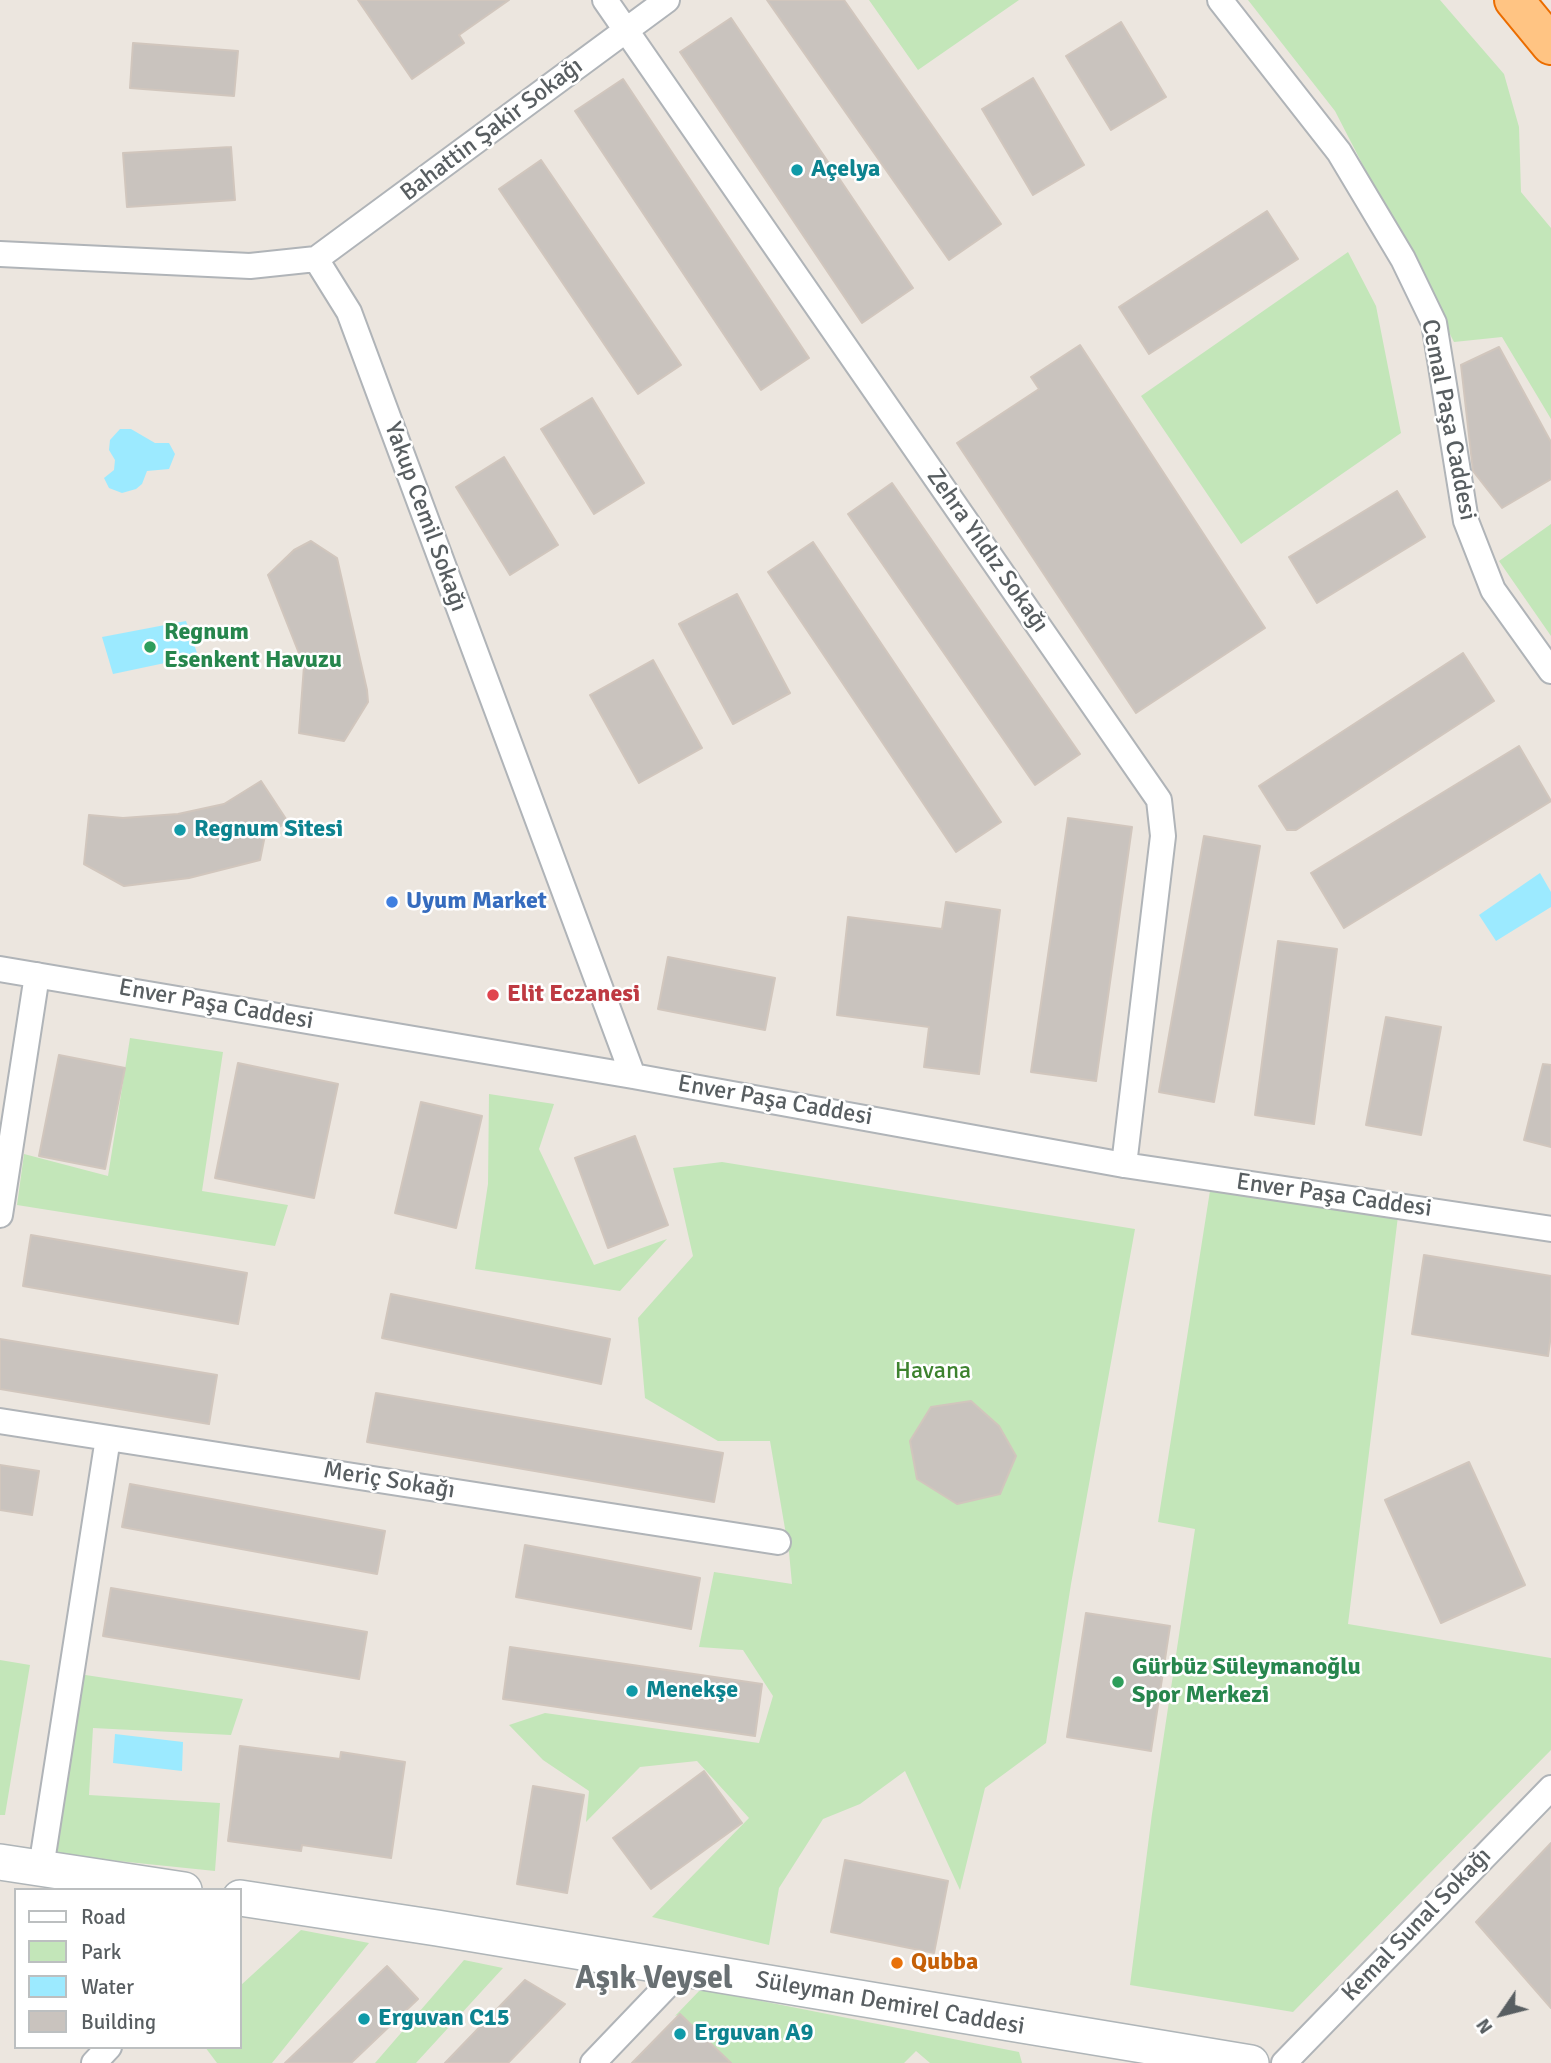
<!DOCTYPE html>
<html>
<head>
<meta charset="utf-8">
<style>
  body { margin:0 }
  #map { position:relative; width:1551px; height:2063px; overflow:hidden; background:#ece6df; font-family:Signika,sans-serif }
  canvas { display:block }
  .legend { position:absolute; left:14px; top:1888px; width:228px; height:161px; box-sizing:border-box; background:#fff; border:2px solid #bcbfc0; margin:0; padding:9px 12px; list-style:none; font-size:21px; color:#585e61 }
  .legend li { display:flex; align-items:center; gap:14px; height:35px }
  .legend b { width:35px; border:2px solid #bcbfc0 }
  .north { position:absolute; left:1467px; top:1979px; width:70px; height:70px; -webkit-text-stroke:5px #fff; paint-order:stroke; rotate:235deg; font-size:19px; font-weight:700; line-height:28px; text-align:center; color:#585e61 }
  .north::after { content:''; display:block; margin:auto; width:24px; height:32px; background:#585e61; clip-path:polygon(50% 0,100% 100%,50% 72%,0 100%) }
</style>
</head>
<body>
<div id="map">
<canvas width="1551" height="2063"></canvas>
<ul class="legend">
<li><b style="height:9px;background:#fff"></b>Road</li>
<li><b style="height:19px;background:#c3e6b9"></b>Park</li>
<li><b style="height:19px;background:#9ceaff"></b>Water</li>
<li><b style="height:19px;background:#c9c3be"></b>Building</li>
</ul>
<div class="north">N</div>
</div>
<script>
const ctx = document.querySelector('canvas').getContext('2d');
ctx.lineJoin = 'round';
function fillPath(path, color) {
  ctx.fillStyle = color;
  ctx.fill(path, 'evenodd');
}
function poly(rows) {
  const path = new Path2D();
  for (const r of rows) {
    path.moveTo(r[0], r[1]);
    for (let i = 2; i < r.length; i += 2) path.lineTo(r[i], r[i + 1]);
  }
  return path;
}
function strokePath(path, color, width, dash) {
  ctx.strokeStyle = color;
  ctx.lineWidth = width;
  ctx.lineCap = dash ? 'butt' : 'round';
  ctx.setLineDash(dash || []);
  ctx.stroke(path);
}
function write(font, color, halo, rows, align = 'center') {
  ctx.font = font + ' Signika,sans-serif';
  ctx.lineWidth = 5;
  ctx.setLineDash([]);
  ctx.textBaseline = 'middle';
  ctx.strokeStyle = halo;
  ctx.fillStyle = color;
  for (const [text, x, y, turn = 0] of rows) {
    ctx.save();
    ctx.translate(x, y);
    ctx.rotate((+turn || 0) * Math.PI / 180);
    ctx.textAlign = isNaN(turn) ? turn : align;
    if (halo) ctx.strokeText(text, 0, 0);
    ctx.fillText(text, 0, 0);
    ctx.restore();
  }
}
const green = poly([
  [869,0,1019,0,918,70],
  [1248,0,1440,0,1504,74,1519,127,1521,192,1551,228,1551,419,1502,337,1454,342,1335,111],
  [1348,252,1376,306,1401,433,1241,544,1141,396],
  [1551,524,1551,636,1499,561],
  [130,1038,223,1052,202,1191,288,1205,275,1246,17,1205,24,1154,108,1176],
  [489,1094,554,1104,539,1149,594,1265,667,1239,620,1291,475,1269,488,1184],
  [722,1162,1135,1229,1071,1584,1046,1743,985,1788,960,1890,905,1771,860,1804,823,1819,779,1888,769,1945,652,1917,749,1818,697,1761,640,1767,586,1822,589,1791,543,1760,509,1725,545,1713,759,1743,773,1696,743,1650,699,1647,714,1572,792,1584,789,1552,770,1441,718,1441,645,1398,638,1318,693,1256,673,1168],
  [1212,1178,1399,1208,1348,1624,1551,1658,1551,1750,1293,2012,1130,1985,1152,1814,1195,1529,1158,1522],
  [0,1660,30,1665,5,1815,0,1815],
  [79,1674,243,1699,231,1735,93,1728,89,1795,220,1803,215,1871,50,1854],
  [301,1930,369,1943,272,2063,217,2063,205,2047,240,2047,240,1986],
  [464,1960,503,1968,416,2063,375,2063],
  [701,1989,1019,2052,1022,2063,930,2063,916,2051,904,2063,711,2063,720,2053,680,2014,675,2016]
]);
const water = poly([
  [120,429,131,429,155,443,169,443,175,454,169,469,147,471,142,484,136,489,122,493,109,488,104,478,114,470,115,460,109,450,110,440],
  [186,621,198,656,113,674,102,637],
  [1540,873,1551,892,1551,907,1496,941,1479,915],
  [115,1734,183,1742,182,1771,113,1763]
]);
const building = poly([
  [358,0,509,0,459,35,464,43,412,79,358,0],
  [767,0,844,0,1001,224,949,260,767,0],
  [731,18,913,288,862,323,680,52,731,18],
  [1121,22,1166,97,1111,130,1066,56,1121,22],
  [133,43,238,51,234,96,130,88,133,43],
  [1033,78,1084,165,1033,195,982,109,1033,78],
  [623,79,809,358,761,390,575,111,623,79],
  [231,147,235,200,127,207,123,153,231,147],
  [541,160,681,365,638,394,499,189,541,160],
  [1267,211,1298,259,1149,354,1119,307,1267,211],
  [1080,345,1265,628,1136,713,957,443,1039,389,1031,377,1080,345],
  [1499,347,1551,442,1551,479,1502,508,1473,471,1461,365,1499,347],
  [592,398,644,483,594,514,541,429,592,398],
  [504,457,558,545,510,575,456,487,504,457],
  [892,483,1080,754,1035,785,848,514,892,483],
  [1397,491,1425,537,1317,603,1289,557,1397,491],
  [311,541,337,558,367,690,368,702,344,741,299,733,304,666,268,575,294,550,311,541],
  [813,542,1001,822,956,852,768,572,813,542],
  [737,594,790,693,733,724,679,624,737,594],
  [1463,653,1494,701,1296,830,1287,830,1259,786,1463,653],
  [653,660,702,748,639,783,590,695,653,660],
  [1519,746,1551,801,1344,928,1311,873,1519,746],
  [261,781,288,822,265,835,260,860,189,878,124,886,84,864,89,815,123,818,178,814,224,804,261,781],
  [1068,818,1132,827,1096,1081,1031,1072,1068,818],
  [1204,836,1260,846,1214,1102,1159,1092,1204,836],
  [946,902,1000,910,979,1074,924,1067,929,1027,837,1015,848,917,942,929,946,902],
  [1278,941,1337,949,1314,1124,1255,1115,1278,941],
  [668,957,775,978,765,1030,658,1009,668,957],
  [1386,1017,1441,1027,1421,1135,1366,1125,1386,1017],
  [59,1055,125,1068,105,1169,39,1156,59,1055],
  [238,1063,338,1084,314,1198,215,1178,238,1063],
  [1543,1064,1551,1065,1551,1147,1524,1140,1543,1064],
  [421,1102,482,1116,456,1228,395,1213,421,1102],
  [635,1136,668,1225,608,1248,575,1158,635,1136],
  [31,1235,247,1273,238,1324,23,1286,31,1235],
  [1424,1255,1551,1276,1551,1335,1548,1356,1412,1334,1424,1255],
  [391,1294,610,1339,601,1384,382,1338,391,1294],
  [0,1339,217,1375,209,1424,0,1389,0,1339],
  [376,1393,723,1453,714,1502,367,1442,376,1393],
  [971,1401,999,1426,1016,1456,1000,1494,957,1504,917,1479,910,1441,931,1407,971,1401],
  [1469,1462,1525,1585,1441,1623,1385,1500,1469,1462],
  [0,1465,39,1471,32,1515,0,1510,0,1465],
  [130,1484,385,1531,377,1574,122,1527,130,1484],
  [525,1545,700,1578,691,1629,516,1597,525,1545],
  [111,1588,367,1632,359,1679,103,1636,111,1588],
  [1086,1613,1170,1626,1151,1751,1067,1737,1086,1613],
  [510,1647,762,1684,755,1736,503,1699,510,1647],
  [240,1746,340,1759,341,1752,405,1762,391,1858,302,1845,301,1851,228,1841,240,1746],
  [704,1771,742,1823,651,1889,613,1838,704,1771],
  [533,1786,584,1795,567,1893,517,1884,533,1786],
  [1551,1843,1551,2008,1476,1922,1551,1843],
  [845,1860,948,1881,934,1953,831,1932,845,1860],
  [387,1966,418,1999,351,2063,285,2063,387,1966],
  [525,1980,565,2004,508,2063,445,2063,525,1980],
  [680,2014,731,2063,632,2063,680,2014]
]);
const street = poly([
  [605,0,1159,800,1163,836,1124,1165],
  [1220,0,1339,152,1403,259,1434,323,1466,521,1493,590,1551,671],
  [0,254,250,266,316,259],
  [316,259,349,312,633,1076],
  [316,259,667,0],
  [0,969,633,1076,1124,1165,1551,1229],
  [0,1215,37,975],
  [0,1421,778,1542],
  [41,1868,108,1438],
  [94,2063,109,2047],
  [593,2063,683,1969],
  [1284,2063,1551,1788]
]);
const secondary = poly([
  [0,1862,184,1890],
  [240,1898,437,1928,1251,2063]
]);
const highway = poly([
  [1514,0,1551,45]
]);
const markers = [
  [797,170,7,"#0f9aa8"],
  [150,647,7,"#2e9e5b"],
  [180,830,7,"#0f9aa8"],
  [392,902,7,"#3f7fe0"],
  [493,995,7,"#e0444e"],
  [1118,1682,7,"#2e9e5b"],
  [632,1691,7,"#0f9aa8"],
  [897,1963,7,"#e8710a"],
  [364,2019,7,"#0f9aa8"],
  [680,2034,7,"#0f9aa8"]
];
const streetNames = [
  ["Bahattin Şakir Sokağı",492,130,-37],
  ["Cemal Paşa Caddesi",1448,420,79],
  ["Yakup Cemil Sokağı",425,517,70],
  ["Zehra Yıldız Sokağı",987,551,55],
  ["Enver Paşa Caddesi",216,1005,10],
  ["Enver Paşa Caddesi",775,1101,10],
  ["Enver Paşa Caddesi",1334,1196,8],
  ["Meriç Sokağı",389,1481,9],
  ["Kemal Sunal Sokağı",1417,1925,-46],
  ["Süleyman Demirel Caddesi",890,2004,10]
];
const cultureNames = [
  ["Açelya",811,170],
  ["Regnum Sitesi",194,830],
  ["Menekşe",646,1691],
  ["Erguvan C15",378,2019],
  ["Erguvan A9",694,2034]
];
const leisureNames = [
  ["Regnum",164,633],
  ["Esenkent Havuzu",164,661],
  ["Gürbüz Süleymanoğlu",1132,1668],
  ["Spor Merkezi",1132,1696]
];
const shopNames = [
  ["Uyum Market",406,902]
];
const healthNames = [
  ["Elit Eczanesi",507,995]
];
const parkNames = [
  ["Havana",933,1372]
];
const foodNames = [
  ["Qubba",911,1963]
];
const districtNames = [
  ["Aşık Veysel",654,1980]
];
fillPath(green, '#c3e6b9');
fillPath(water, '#9ceaff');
fillPath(building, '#c9c3be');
strokePath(building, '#d1c6bd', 2);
strokePath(street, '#b0b4b8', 28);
strokePath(secondary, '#afb5b8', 38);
strokePath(highway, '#eb6d00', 42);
strokePath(street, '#fff', 24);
strokePath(secondary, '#fff', 35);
strokePath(highway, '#ffc483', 38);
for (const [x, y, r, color] of markers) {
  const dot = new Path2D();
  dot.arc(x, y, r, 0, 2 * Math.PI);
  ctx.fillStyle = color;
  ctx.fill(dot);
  strokePath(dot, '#fff', 2.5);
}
write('24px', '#585e61', '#fff', streetNames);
write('bold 24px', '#0d838f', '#fff', cultureNames, 'left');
write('bold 24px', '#27864d', '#fff', leisureNames, 'left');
write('bold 24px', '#366cbe', '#fff', shopNames, 'left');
write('bold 24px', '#be3a42', '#fff', healthNames, 'left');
write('24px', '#3d822e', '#fff', parkNames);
write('bold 24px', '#c56008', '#fff', foodNames, 'left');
write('bold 32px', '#697073', '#fff', districtNames);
</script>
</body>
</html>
